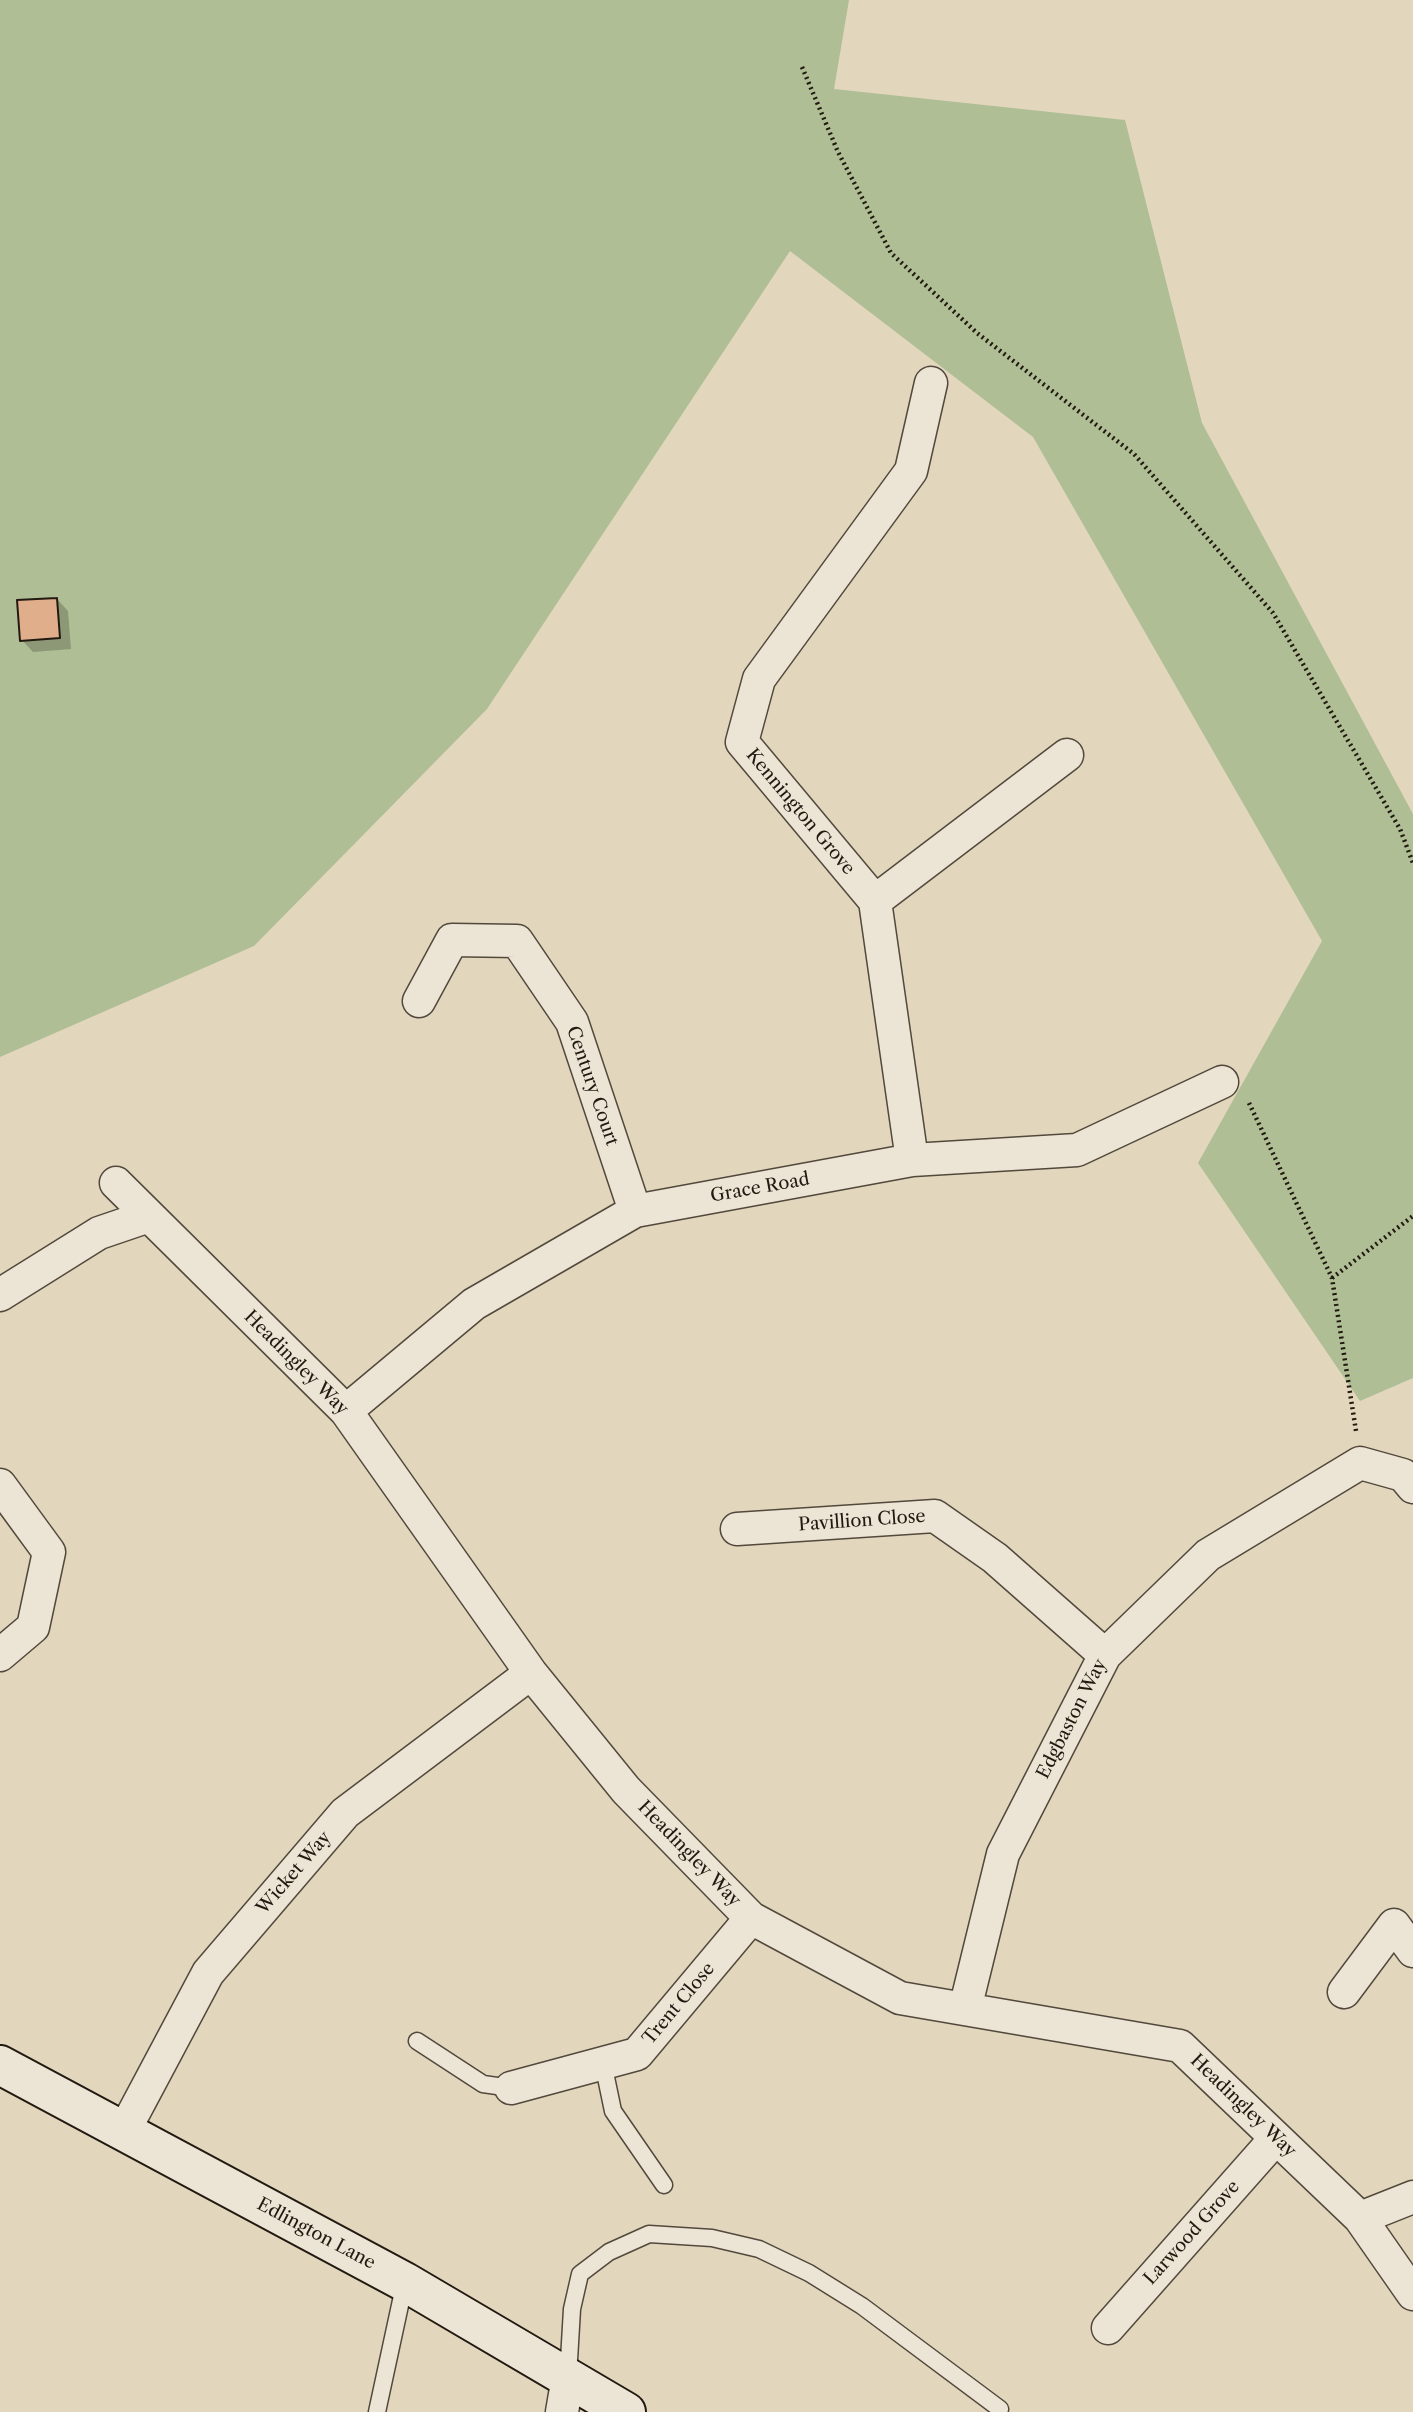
<!DOCTYPE html>
<html>
<head>
<meta charset="utf-8">
<style>
  body { margin:0 }
  canvas { display:block; background:#e2d6bd }
</style>
</head>
<body>
<canvas width="1413" height="2412"></canvas>
<script>
const ctx = document.querySelector('canvas').getContext('2d');
ctx.lineJoin = 'round';
function fillPath(path, color) {
  ctx.fillStyle = color;
  ctx.fill(path, 'evenodd');
}
function poly(rows) {
  const path = new Path2D();
  for (const r of rows) {
    path.moveTo(r[0], r[1]);
    for (let i = 2; i < r.length; i += 2) path.lineTo(r[i], r[i + 1]);
  }
  return path;
}
function strokePath(path, color, width, dash) {
  ctx.strokeStyle = color;
  ctx.lineWidth = width;
  ctx.lineCap = dash ? 'butt' : 'round';
  ctx.setLineDash(dash || []);
  ctx.stroke(path);
}
function write(font, color, halo, rows, align = 'center') {
  ctx.font = font + ' "Libre Caslon Text",serif';
  ctx.lineWidth = 6;
  ctx.setLineDash([]);
  ctx.textBaseline = 'middle';
  ctx.strokeStyle = halo;
  ctx.fillStyle = color;
  for (const [text, x, y, turn = 0] of rows) {
    ctx.save();
    ctx.translate(x, y);
    ctx.rotate((+turn || 0) * Math.PI / 180);
    ctx.textAlign = isNaN(turn) ? turn : align;
    if (halo) ctx.strokeText(text, 0, 0);
    ctx.fillText(text, 0, 0);
    ctx.restore();
  }
}
const green = poly([
  [0,0,849,0,834,89,1125,120,1202,423,1413,814,1413,1378,1360,1401,1198,1163,1322,941,1033,437,790,251,487,709,254,946,0,1057]
]);
const shadow = poly([
  [57,599,68,611,71,649,33,652,22,640]
]);
const building = poly([
  [57,598,60,638,20,641,17,600,57,598]
]);
const path = poly([
  [802,67,838,152,891,253,977,333,1134,454,1273,613,1400,829,1413,863],
  [1249,1103,1332,1278,1356,1431],
  [1332,1278,1413,1216]
]);
const lane = poly([
  [417,2041,483,2084,511,2088],
  [603,2063,613,2111,664,2185],
  [568,2377,572,2309,580,2274,609,2252,649,2234,712,2238,759,2249,809,2273,862,2306,1000,2409],
  [377,2412,405,2282]
]);
const street = poly([
  [875,901,1067,755],
  [419,1001,452,940,517,941,572,1022,635,1211],
  [912,1160,875,901,742,742,759,679,911,471,931,383],
  [116,1183,346,1411,531,1673,626,1790,751,1918,900,1998,1180,2046,1360,2218,1413,2294],
  [0,1295,99,1233,149,1216],
  [346,1411,474,1304,635,1211,912,1160,1077,1150,1222,1082],
  [0,1485,49,1552,33,1627,0,1655],
  [737,1529,935,1516,995,1558,1105,1655],
  [1344,1992,1394,1925,1413,1951],
  [965,2009,1003,1854,1105,1655,1208,1555,1360,1463,1403,1475,1413,1487],
  [511,2088,637,2054,751,1918],
  [124,2131,208,1973,345,1813,531,1673],
  [1360,2218,1413,2197],
  [1108,2328,1276,2138],
  [562,2412,568,2377]
]);
const secondary = poly([
  [0,2065,405,2282,626,2412]
]);
const streetNames = [
  ["Kennington Grove",800,812,50],
  ["Century Court",592,1086,71],
  ["Grace Road",760,1188,-10],
  ["Headingley Way",296,1363,45],
  ["Pavillion Close",862,1521,-4],
  ["Edgbaston Way",1072,1719,-63],
  ["Headingley Way",689,1854,46],
  ["Wicket Way",294,1873,-49],
  ["Trent Close",679,2004,-50],
  ["Headingley Way",1243,2106,44],
  ["Larwood Grove",1192,2233,-48],
  ["Edlington Lane",316,2234,28]
];
fillPath(green, '#afbe94');
fillPath(shadow, '#0003');
fillPath(building, '#e0ae8b');
strokePath(building, '#221a11', 2);
strokePath(lane, '#52493c', 19);
strokePath(street, '#52493c', 35);
strokePath(secondary, '#221a11', 42);
strokePath(path, '#221a11', 4.5, [2, 3.5]);
strokePath(lane, '#ece4d4', 16);
strokePath(street, '#ece4d4', 32);
strokePath(secondary, '#ece4d4', 38);
write('18px', '#221a11', '#ece4d4', streetNames);
</script>
</body>
</html>
